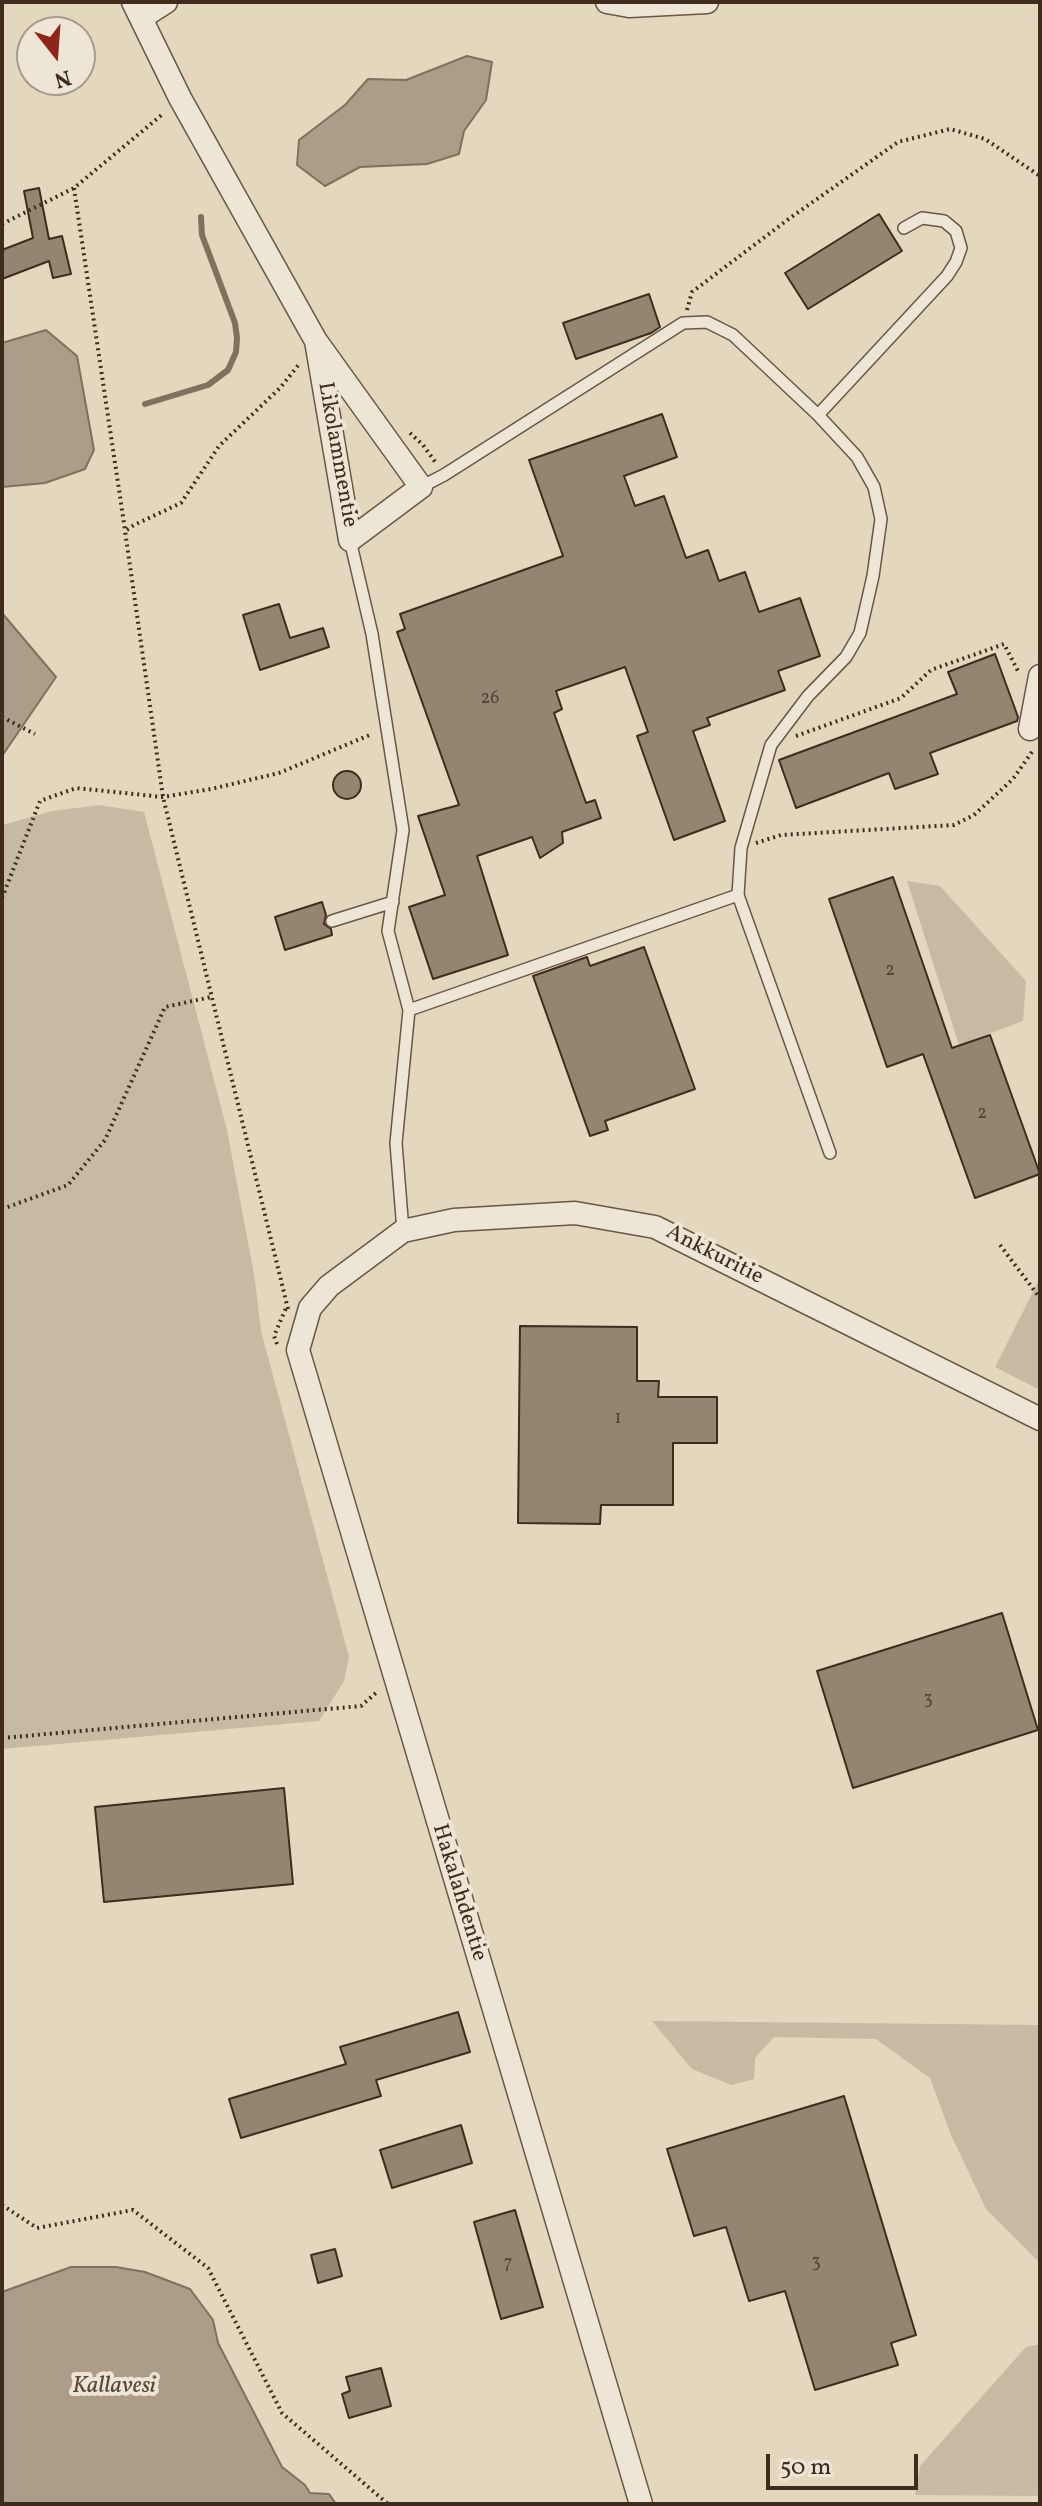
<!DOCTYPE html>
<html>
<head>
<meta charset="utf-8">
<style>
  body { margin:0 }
  #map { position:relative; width:1042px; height:2506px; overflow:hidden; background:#e3d7be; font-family:Vollkorn,serif }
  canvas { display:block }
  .frame { position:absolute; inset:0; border:4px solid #3f2c1d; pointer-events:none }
  .north { position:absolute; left:16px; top:16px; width:80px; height:80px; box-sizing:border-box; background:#ede5d5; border:2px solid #a79b8b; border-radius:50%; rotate:163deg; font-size:22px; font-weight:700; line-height:32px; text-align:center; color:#3f2c1d }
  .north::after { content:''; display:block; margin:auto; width:28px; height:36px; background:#8f2418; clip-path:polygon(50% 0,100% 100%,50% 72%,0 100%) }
  .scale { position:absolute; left:766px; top:2454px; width:152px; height:36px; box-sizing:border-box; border:4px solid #3f2c1d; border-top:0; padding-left:10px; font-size:24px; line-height:28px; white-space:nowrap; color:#3f2c1d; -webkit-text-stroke:6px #ede5d5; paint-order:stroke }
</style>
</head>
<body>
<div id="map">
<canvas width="1042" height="2506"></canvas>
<div class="frame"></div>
<div class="north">N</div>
<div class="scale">50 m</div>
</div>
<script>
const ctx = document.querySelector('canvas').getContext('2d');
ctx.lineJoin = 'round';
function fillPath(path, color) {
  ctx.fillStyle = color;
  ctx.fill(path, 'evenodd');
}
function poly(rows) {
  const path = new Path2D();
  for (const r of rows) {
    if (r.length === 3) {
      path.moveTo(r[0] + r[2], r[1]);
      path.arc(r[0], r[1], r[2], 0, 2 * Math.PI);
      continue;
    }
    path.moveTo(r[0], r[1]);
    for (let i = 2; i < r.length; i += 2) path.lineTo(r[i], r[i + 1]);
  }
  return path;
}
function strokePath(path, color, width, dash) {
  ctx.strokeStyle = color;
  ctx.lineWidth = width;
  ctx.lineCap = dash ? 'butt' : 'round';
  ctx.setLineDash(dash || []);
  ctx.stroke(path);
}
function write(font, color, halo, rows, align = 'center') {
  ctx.font = font + ' Vollkorn,serif';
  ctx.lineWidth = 8;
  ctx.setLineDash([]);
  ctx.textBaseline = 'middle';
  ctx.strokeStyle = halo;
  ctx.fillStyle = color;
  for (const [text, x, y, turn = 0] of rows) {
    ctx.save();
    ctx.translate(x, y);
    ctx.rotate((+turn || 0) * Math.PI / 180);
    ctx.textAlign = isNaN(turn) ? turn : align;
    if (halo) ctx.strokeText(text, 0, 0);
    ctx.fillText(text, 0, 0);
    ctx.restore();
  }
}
const green = poly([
  [99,805,144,812,227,1130,255,1280,261,1331,349,1657,344,1681,319,1721,2,1749,2,825,53,811],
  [907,881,940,886,1026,981,1023,1021,959,1045],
  [1040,1278,1040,1390,995,1367],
  [652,2021,1040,2025,1040,2263,986,2209,951,2135,930,2078,876,2039,774,2037,755,2058,754,2079,731,2085,692,2069],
  [1040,2344,1040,2496,915,2495,920,2466,1026,2347]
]);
const water = poly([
  [467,56,492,62,486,100,464,131,459,154,427,164,360,167,325,186,297,165,299,140,345,105,368,79,406,80,467,56],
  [46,330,77,356,94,450,85,469,45,483,2,487,2,343,46,330],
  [2,613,56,677,2,756,2,613],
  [71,2267,116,2267,145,2272,190,2289,213,2320,218,2343,282,2467,305,2485,310,2493,329,2494,336,2504,2,2504,2,2292,71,2267]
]);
const stream = poly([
  [145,404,208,385,228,370,236,352,237,338,235,323,202,235,201,217]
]);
const building = poly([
  [39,188,49,239,62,236,71,274,53,278,49,261,2,279,2,250,33,238,24,191,39,188],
  [879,214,902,251,808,309,785,273,879,214],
  [649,294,660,327,651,333,576,359,563,323,649,294],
  [662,414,677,457,624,476,635,506,664,496,686,558,708,550,719,581,745,572,759,612,800,598,820,656,778,671,785,690,707,718,710,725,693,731,725,821,674,840,637,736,648,732,625,667,556,691,562,709,554,713,586,803,595,800,601,818,562,832,563,843,540,858,532,837,477,856,508,955,433,979,409,907,445,895,418,816,459,805,397,632,405,629,400,614,563,556,529,460,662,414],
  [279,604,290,638,323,628,329,647,260,670,243,615,279,604],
  [995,654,1018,717,1017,721,930,753,938,774,895,789,889,773,796,808,779,760,957,694,948,672,995,654],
  [347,785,14],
  [893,877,952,1048,990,1035,1040,1174,975,1198,923,1054,887,1067,829,899,893,877],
  [322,902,326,915,324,924,331,929,332,935,285,950,275,917,322,902],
  [644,947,695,1089,605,1121,608,1130,590,1136,533,976,587,957,590,966,644,947],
  [520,1326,637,1327,637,1381,659,1381,658,1397,717,1397,717,1443,673,1443,673,1505,601,1505,600,1524,518,1523,520,1326],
  [1002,1613,1038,1730,853,1788,817,1671,1002,1613],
  [284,1788,293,1884,104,1902,95,1807,284,1788],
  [458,2012,470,2052,376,2080,381,2096,241,2138,229,2099,346,2064,340,2047,458,2012],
  [844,2096,916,2335,891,2343,898,2365,815,2390,785,2291,749,2301,726,2227,694,2236,667,2149,844,2096],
  [461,2125,472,2163,392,2188,380,2150,461,2125],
  [515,2210,543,2307,501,2319,474,2222,515,2210],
  [335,2249,342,2276,318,2283,311,2255,335,2249],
  [381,2368,391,2406,349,2418,342,2394,350,2391,346,2377,381,2368]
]);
const path = poly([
  [74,188,125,530],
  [2,224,74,188,164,113],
  [687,310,692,292,790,218,898,142,950,129,985,139,1040,176],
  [410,433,423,445,436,463],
  [2,717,35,734],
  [796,736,901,698,931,670,1004,644,1019,673],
  [756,843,781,835,954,825,974,815,1013,779,1034,749],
  [2,898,40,801,76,788,163,797,211,789,279,773,372,734],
  [2,1207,5,1208,68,1185,105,1140,165,1007,211,997],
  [1000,1245,1040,1298],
  [288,1309,163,797,125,531,134,525,181,503,219,446,280,388,300,363],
  [277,1344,274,1336,286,1308],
  [2,1738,361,1706,377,1692],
  [2,2205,37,2228,133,2210,208,2268,282,2413,388,2504]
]);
const lane = poly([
  [818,415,947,276,956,262,961,248,956,231,944,221,922,218,904,228],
  [421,487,444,475,683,323,707,322,733,335,818,415,857,457,874,487,881,519,873,576,860,633,846,657,808,696,771,745,741,848,738,895,830,1153],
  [350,540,372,634,403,830,388,931,409,1010],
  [332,921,393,902],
  [403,1231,396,1143,409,1010,738,895]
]);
const street = poly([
  [133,2,180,98,316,341,421,487,350,540,316,341],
  [607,2,629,6,707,2],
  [141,18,166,2],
  [1030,729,1040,676],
  [641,2504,298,1350,310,1308,329,1286,403,1231,454,1220,575,1213,655,1227,1040,1419]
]);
const numberNames = [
  ["26",490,700],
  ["2",890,972],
  ["2",982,1115],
  ["1",618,1420],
  ["3",928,1701],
  ["3",816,2264],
  ["7",508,2265]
];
const streetNames = [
  ["Likolammentie",336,455,80],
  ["Ankkuritie",714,1256,27],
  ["Hakalahdentie",458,1893,73]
];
const waterNames = [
  ["Kallavesi",114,2388]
];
fillPath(green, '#c7baa3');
fillPath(water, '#ab9d87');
strokePath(water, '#80705d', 2);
strokePath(stream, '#80705d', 6);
fillPath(building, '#948571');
strokePath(building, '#3f2c1d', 2);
strokePath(lane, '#685745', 14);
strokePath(street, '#685745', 25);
strokePath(path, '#3f2c1d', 4, [2, 4]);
strokePath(lane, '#ede5d5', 11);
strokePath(street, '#ede5d5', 22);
write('18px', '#544232', null, numberNames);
write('22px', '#3f2c1d', '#ede5d5', streetNames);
write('italic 24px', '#5a4838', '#ede5d5', waterNames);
</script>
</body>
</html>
